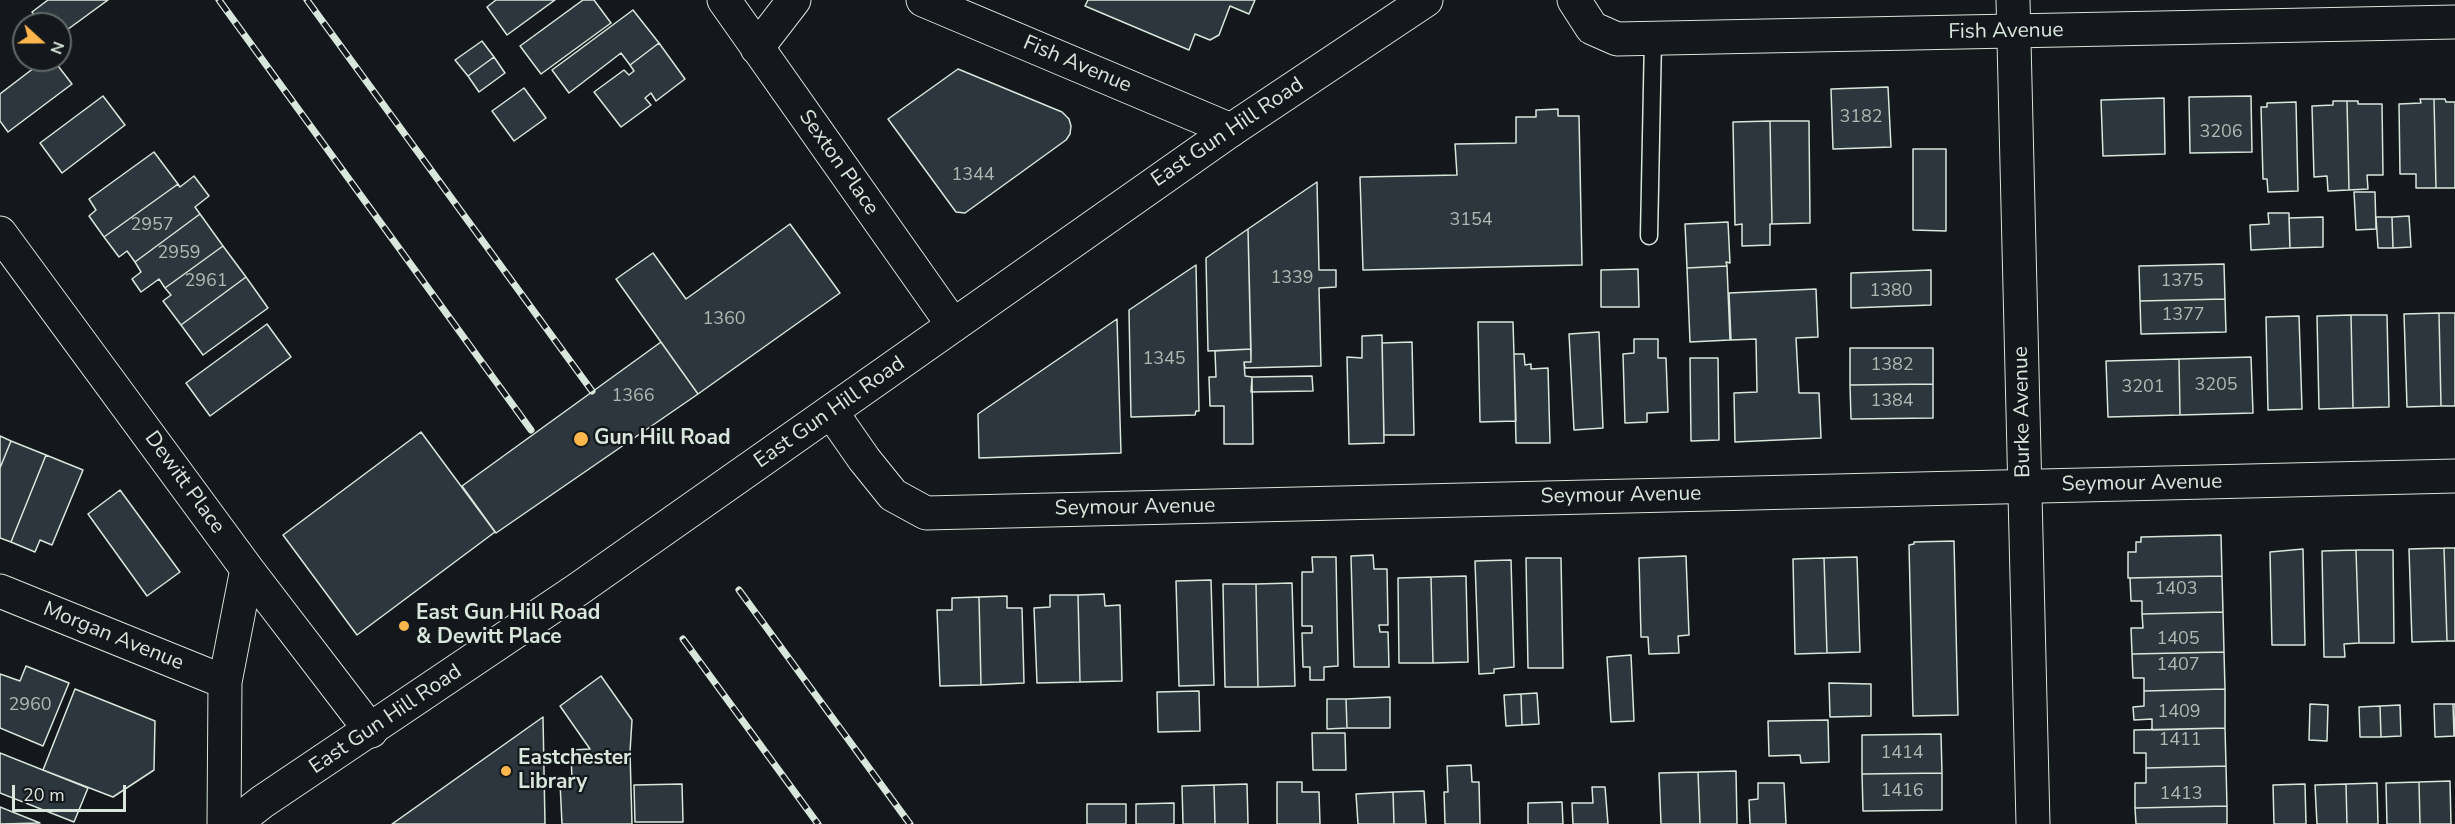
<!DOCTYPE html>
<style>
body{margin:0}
#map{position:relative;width:2455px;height:824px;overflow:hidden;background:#14181c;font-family:"Nunito Sans",sans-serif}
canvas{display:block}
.north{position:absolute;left:12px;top:12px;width:60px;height:60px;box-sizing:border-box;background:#14181c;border:2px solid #626a69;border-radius:50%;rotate:111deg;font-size:16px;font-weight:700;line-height:24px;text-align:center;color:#d8e6dc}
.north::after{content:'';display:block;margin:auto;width:21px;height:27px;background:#ffb74d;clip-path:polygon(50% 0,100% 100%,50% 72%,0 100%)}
.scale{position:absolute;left:12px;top:785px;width:114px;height:27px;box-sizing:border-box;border:3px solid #d8e6dc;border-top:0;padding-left:8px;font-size:18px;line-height:21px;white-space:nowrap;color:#d8e6dc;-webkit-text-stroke:4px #14181c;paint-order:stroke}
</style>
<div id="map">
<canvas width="2455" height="824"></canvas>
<div class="north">N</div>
<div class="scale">20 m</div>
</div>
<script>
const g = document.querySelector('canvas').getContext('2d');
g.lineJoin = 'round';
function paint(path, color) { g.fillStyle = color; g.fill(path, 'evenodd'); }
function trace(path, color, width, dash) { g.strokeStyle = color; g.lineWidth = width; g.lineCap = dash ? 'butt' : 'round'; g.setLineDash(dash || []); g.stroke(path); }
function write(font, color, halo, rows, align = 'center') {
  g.font = font + ' "Nunito Sans",sans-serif'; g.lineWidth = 4.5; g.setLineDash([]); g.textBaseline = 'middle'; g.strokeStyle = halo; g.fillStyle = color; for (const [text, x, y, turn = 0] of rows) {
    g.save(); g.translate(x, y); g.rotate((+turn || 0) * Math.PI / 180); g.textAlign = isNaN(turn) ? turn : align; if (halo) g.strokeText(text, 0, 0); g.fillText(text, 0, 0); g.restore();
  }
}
const building = new Path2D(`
 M48,0H108L60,35V24H41L32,12Z
 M496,0H555L507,35L487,7Z
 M583,0H594L611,23L541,74L520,46Z
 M1088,0H1255L1249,14L1230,6L1219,35L1210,40L1195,34L1189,50L1085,6Z
 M633,10L659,43L630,65L621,53L569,93L552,70Z
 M482,41L494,57L468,76L455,60Z
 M659,43L685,79L656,101L651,93L645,98L651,105L621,127L594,92L624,70L629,75L634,71L630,65Z
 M494,57L505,73L479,92L468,76Z
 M43,61L48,67L55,62L72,84L8,132L0,121V94Z
 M958,69L1062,112L1069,119L1071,126L1070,134L1066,140L965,213L956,212L888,119Z
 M1888,87L1891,147L1833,149L1831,89Z
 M524,88L546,118L514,141L492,111Z
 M103,96L125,125L62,173L40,143Z
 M2251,96L2252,152L2190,153L2189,97Z
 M2164,98L2165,154L2103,156L2101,100Z
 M2420,99H2434L2436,188H2416V174H2400L2399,104L2421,103Z
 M2434,99H2445L2446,102H2455V188H2436Z
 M2333,101H2347L2349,190L2328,191L2327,176L2314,177L2312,106L2333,105Z
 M2347,101H2358V104H2382L2383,175H2367L2368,189L2349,190Z
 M2296,102L2298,191L2268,192L2267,179H2263L2261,107H2267V103Z
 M1558,109V116H1579L1582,265L1363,270L1360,177L1457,175L1455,144L1516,143V117H1536V110Z
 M1770,121L1772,224H1770V245L1742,246V224L1735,225L1733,122Z
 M1770,121H1809L1810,223L1772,224Z
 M1913,149H1946V231L1913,230Z
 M154,152L178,184L104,237L89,216L96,210L89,199Z
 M194,176L209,196L195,207L200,214L135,262L127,251L119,257L104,237L178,184L180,187Z
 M1317,182L1319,270H1336V287L1319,288L1321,366L1245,368L1244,362H1251L1248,229Z
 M2354,192H2375L2376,229L2356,230Z
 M2268,213H2289L2290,248L2251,250L2250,225L2269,224Z
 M200,214L223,246L165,288L159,279L141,292L132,279L141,272L135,262Z
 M2409,216L2411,247L2393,248L2392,217Z
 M2323,217V247L2290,248L2289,218Z
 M2376,217H2392L2393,248H2378Z
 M1728,222L1730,263L1726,262L1727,266L1687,268L1685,224Z
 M790,224L840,293L698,394L616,279L653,253L686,299Z
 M1248,229L1251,349L1208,351L1206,258Z
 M223,246L246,277L181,325L163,301L171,295L165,288Z
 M2224,264L2225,299L2140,301L2139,266Z
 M1196,265L1199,411H1196L1195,415L1131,417L1129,310Z
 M1727,266L1730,340L1690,342L1687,268Z
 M1638,269L1639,307H1601V270Z
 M1931,270V305L1851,308V273Z
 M246,277L268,308L203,355L181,325Z
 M1816,289L1818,337L1796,338L1799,393H1819L1821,438L1735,442L1734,393L1757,392L1756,339L1731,340L1729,293Z
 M2225,299L2226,332L2141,334L2140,301Z
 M2439,313L2441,406L2407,407L2404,314Z
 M2439,313H2455V406H2441Z
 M2351,315L2353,408L2319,409L2317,316Z
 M2351,315H2387L2389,407L2353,408Z
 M2299,316L2302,409L2268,410L2266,317Z
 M1117,319L1121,453L979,458L978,414Z
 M1478,322H1513L1516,421L1480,422Z
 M267,324L291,357L210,416L186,383Z
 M1599,332L1603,428L1574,430L1569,334Z
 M1382,335L1384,443L1349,444L1347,357L1362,358V336Z
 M1634,339H1658V358H1666L1668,412L1647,413V422L1625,423L1623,354L1634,353Z
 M661,342L698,394L496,533L462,486Z
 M1412,342L1414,435H1384L1382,343Z
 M1850,348H1933V384L1850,385Z
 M1251,349V362H1244L1245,376L1252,377L1253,444H1224V406H1210L1209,377H1216L1215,351Z
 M1514,354H1524L1525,365L1531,364V369L1548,368L1550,443H1516Z
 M2251,357L2253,413L2180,415L2179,359Z
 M1690,358H1718L1719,440L1691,441Z
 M2179,359L2180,415L2108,417L2106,361Z
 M1312,376L1313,391L1251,392L1252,377Z
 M1933,384V418L1851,419L1850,385Z
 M421,432L495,532L357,635L283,535Z
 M0,436L11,441L0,468Z
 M11,441L46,455L11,542L0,538V468Z
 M46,455L83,470L52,545L40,540L35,552L11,542Z
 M120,490L180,572L147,596L88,514Z
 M2221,535L2222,576L2128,578V552H2136V542H2141V537Z
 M1954,541L1958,715L1913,716L1909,545L1914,544V542Z
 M2444,548L2447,641L2412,642L2409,549Z
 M2444,548H2455V641H2447Z
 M2303,549L2305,645H2272L2270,552Z
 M2356,550L2359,643L2344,644L2345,657H2324L2322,551Z
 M2356,550H2393L2394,643H2359Z
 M1373,555L1374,569H1387L1388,625H1379L1380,632H1388L1389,667H1354L1351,556Z
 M1686,556L1689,635L1678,636L1679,653L1649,654L1648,637H1641L1639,558Z
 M1312,557H1336L1338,666L1324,667V680H1310V667H1303L1302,633H1312V626H1302V572H1313Z
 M1857,557L1860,652L1827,653L1824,558Z
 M1526,558H1561L1563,668H1528Z
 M1824,558L1827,653L1795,654L1793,559Z
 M1511,560L1514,667L1494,669V673L1479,674L1475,561Z
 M1466,576L1468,662L1433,663L1431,577Z
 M2222,576L2223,612L2142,614V601H2131L2130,578Z
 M1431,577L1433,663H1399L1398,578Z
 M1211,580L1214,685L1179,686L1176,581Z
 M1292,583L1295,686L1258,687L1256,584Z
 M1223,584H1256L1258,687H1225Z
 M1104,594L1105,606L1120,605L1122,681L1080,682L1078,595Z
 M1050,595H1078L1080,682L1037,683L1034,608L1050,607Z
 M1007,596V608H1022L1024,683L981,685L979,597Z
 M979,597L981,685L940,686L937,610H952V598Z
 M2223,612L2224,652L2132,654L2131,628H2143L2142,614Z
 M2224,652L2225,689L2144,691V678H2133L2132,654Z
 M1631,655L1634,721L1611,722L1607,657Z
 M26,666L69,683L43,746L0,728V674L20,681Z
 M601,676L632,720L630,752L632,824H562L560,782H572L571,750L590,749L560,706Z
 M1829,683L1871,684V716L1830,717Z
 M75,689L155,721L154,770L113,797L43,770Z
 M2225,689V728L2152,730V719L2134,720L2133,707L2144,706V691Z
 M1199,691L1200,731L1158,732L1157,692Z
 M1537,693L1539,724L1522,725L1521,694Z
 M1521,694L1522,725L1506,726L1504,695Z
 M1390,697V728H1347L1346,699Z
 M1327,699H1346L1347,728L1327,729Z
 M2310,704L2328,705L2327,741L2309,740Z
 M2434,704H2453L2454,736L2435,737Z
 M2453,704H2455V736H2454Z
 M2400,705L2401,736L2381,737L2380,706Z
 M2380,706L2381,737H2360L2359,707Z
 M543,717L545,824H392Z
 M1828,720L1829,762L1801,763L1800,755L1769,756L1768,721Z
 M2225,728L2226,766L2146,768V753H2134V730Z
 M1312,733H1345L1346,770H1313Z
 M1941,734L1942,773L1862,774V735Z
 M0,753L88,788L74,822L0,793Z
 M1471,765L1472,782H1479L1480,824H1445L1444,792H1448L1447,766Z
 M2226,766L2227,806L2135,808V783H2146V768Z
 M1736,771L1737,824H1700L1698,772Z
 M1698,772L1700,824H1661L1659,773Z
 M1942,773V810L1863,811L1862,774Z
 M2450,781L2451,824H2420L2419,782Z
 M1277,782H1302V792H1319L1320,824H1277Z
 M2419,782L2420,824H2387L2386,783Z
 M1758,783H1784L1786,824H1750L1749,800L1758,799Z
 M2377,783L2378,824H2347L2346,784Z
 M682,784L683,822H635L634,785Z
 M1247,784L1248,824H1215L1214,785Z
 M2305,784L2306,824H2274L2273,785Z
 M2346,784L2347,824H2317L2315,785Z
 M1214,785L1215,824H1183L1182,786Z
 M1592,787H1605L1608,824H1573L1572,803H1593Z
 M1424,791L1426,824H1394L1393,792Z
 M1393,792L1394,824H1358L1356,794Z
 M1562,802L1563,824H1528V803Z
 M1174,803V824H1136V804Z
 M1087,804H1126V824H1087Z
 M2227,806V824H2136L2135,808Z
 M0,807L40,823L0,824Z`);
paint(building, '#2c363c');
trace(building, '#d8e6dc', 1.5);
const service = new Path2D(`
 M1649,236L1653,38`);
const minor = new Path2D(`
 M724,0L953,325
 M923,0L1231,130
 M1574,0L1592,28L1617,39L2455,22
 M757,48L794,0
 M0,233L247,569L371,731
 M832,413L864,459L893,495L926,513L2455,476
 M0,591L225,682
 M224,824L225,682L247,569`);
const secondary = new Path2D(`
 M2013,0L2033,824`);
const primary = new Path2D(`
 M234,824L262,802L577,590L1231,130L1426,0`);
trace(service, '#d8e6dc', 19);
trace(minor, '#d8e6dc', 35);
trace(secondary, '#d8e6dc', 35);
trace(primary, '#d8e6dc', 35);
trace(service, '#14181c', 16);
trace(minor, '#14181c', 33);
trace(secondary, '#14181c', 33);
trace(primary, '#14181c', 33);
const rail = new Path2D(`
 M219,0L531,430
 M307,0L592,391
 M739,590L910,824
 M683,639L818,824`);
trace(rail, '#d8e6dc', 7);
trace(rail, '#14181c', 4.5, [14]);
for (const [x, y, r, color] of [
 [581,439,8,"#ffb74d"],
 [404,626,6,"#ffb74d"],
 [506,771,6,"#ffb74d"]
]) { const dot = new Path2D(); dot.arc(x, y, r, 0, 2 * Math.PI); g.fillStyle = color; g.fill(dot); trace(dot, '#14181c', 2); }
write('18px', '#adbab4', null, [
 ["3182",1861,118],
 ["3206",2221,133],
 ["1344",973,176],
 ["3154",1471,221],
 ["2957",152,226],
 ["2959",179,254],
 ["1339",1292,279],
 ["2961",206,282],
 ["1375",2182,282],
 ["1380",1891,292],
 ["1377",2183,316],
 ["1360",724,320],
 ["1345",1164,360],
 ["1382",1892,366],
 ["3205",2216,386],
 ["3201",2143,388],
 ["1366",633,397],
 ["1384",1892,402],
 ["1403",2176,590],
 ["1405",2178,640],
 ["1407",2178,666],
 ["2960",30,706],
 ["1409",2179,713],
 ["1411",2180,741],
 ["1414",1902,754],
 ["1416",1902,792],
 ["1413",2181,795]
]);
write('21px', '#d8e6dc', '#14181c', [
 ["Fish Avenue",2006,32,-1],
 ["Fish Avenue",1077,65,23],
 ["East Gun Hill Road",1228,133,-34],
 ["Sexton Place",838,163,55],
 ["Burke Avenue",2023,412,-91],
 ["East Gun Hill Road",830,413,-35],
 ["Dewitt Place",184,483,54],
 ["Seymour Avenue",2142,484,-1],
 ["Seymour Avenue",1621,496,-1],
 ["Seymour Avenue",1135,508,-1],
 ["Morgan Avenue",113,637,22],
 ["East Gun Hill Road",386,720,-34]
]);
write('bold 21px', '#d8e6dc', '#14181c', [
 ["Gun Hill Road",594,439],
 ["East Gun Hill Road",416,614],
 ["& Dewitt Place",416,638],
 ["Eastchester",518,759],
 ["Library",518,783]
], 'left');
</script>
